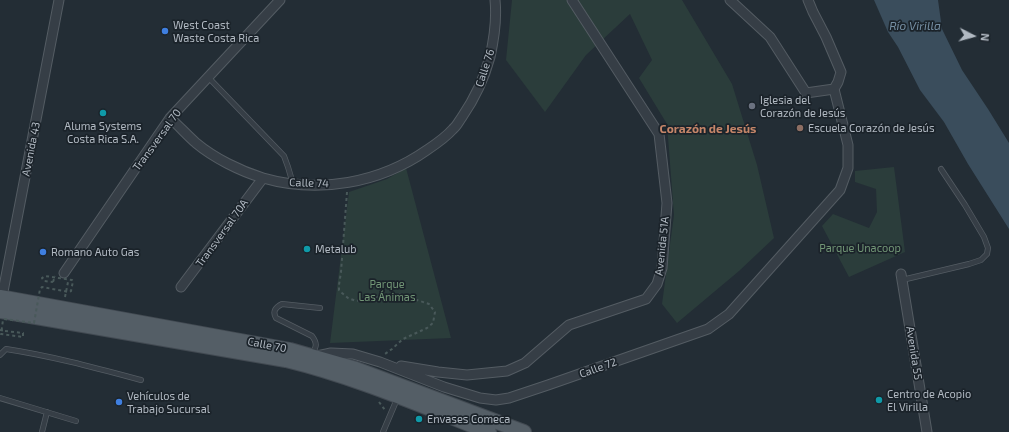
<!DOCTYPE html>
<meta charset="utf-8">
<style>
body{margin:0}
#map{position:relative;width:1009px;height:432px;overflow:hidden;background:#232d35;font-family:"Exo 2",sans-serif}
canvas{display:block}
.north{position:absolute;left:953px;top:16px;width:40px;height:40px;-webkit-text-stroke:3px #1b232a;paint-order:stroke;rotate:96deg;font-size:11px;font-weight:700;line-height:16px;text-align:center;color:#b1b9c2}
.north::after{content:'';display:block;margin:auto;width:14px;height:18px;background:#b1b9c2;clip-path:polygon(50% 0,100% 100%,50% 72%,0 100%)}
</style>
<div id="map">
<canvas width="1009" height="432"></canvas>
<div class="north">N</div>
</div>
<script>
const g = document.querySelector('canvas').getContext('2d');
g.lineJoin = 'round';
function paint(path, color) { g.fillStyle = color; g.fill(path, 'evenodd'); }
function trace(path, color, width, dash) { g.strokeStyle = color; g.lineWidth = width; g.lineCap = dash ? 'butt' : 'round'; g.setLineDash(dash || []); g.stroke(path); }
function write(font, color, halo, rows, align = 'center') {
  g.font = font + ' "Exo 2",sans-serif'; g.lineWidth = 3.5; g.setLineDash([]); g.textBaseline = 'middle'; g.strokeStyle = halo; g.fillStyle = color; for (const [text, x, y, turn = 0] of rows) {
    g.save(); g.translate(x, y); g.rotate((+turn || 0) * Math.PI / 180); g.textAlign = isNaN(turn) ? turn : align; if (halo) g.strokeText(text, 0, 0); g.fillText(text, 0, 0); g.restore();
  }
}
paint(new Path2D(`
 M512,0H682L732,84L757,165L774,238L739,271L677,323L662,304L674,215L667,124L639,78L652,60L630,14L586,55L545,112L506,60Z
 M894,167L905,252L849,277L822,226L833,214L869,228L877,212L876,189L855,182V171Z
 M406,168L451,338L330,343L349,192L387,179Z`), '#2b3d3b');
paint(new Path2D(`
 M874,0H938L942,29L962,70L988,109L1009,143V229L968,164L944,122L920,90L898,47L888,32Z`), '#3a4d5c');
const service = new Path2D(`
 M208,77L284,156L288,167L293,184
 M902,280L969,264L981,260L987,254L988,248L984,237L965,205L941,169
 M0,355L6,349C52,356 96,368 141,380
 M312,355C316,347 318,344 312,336L276,318C272,311 276,307 282,304L320,308
 M0,398L76,421
 M42,432L47,412
 M383,432L397,399`);
const minor = new Path2D(`
 M730,0L770,37L806,93L834,89
 M170,118C179,126 187,135 196,143C214,158 240,171 263,178C319,194 380,183 427,150C436,144 446,137 453,129C457,126 459,121 462,117C475,98 484,79 490,57C494,39 497,19 495,0
 M64,273L170,118L280,0
 M901,274L927,432
 M181,287L263,178
 M2,297L59,0
 M317,356L331,353L353,354L380,362L444,387L480,398L496,400L509,398L548,385L708,329L729,314L840,190L848,168V145L834,89L838,82L841,72L826,37L813,12L808,0
 M401,366L438,372L467,375L507,371L525,363L569,325L646,299L657,284L662,268L667,203L659,134L572,0`);
const primary = new Path2D(`
 M0,297L290,350L356,369L524,432
 M0,311L286,360C356,377 422,406 489,432`);
trace(service, '#545c63', 6);
trace(minor, '#545c63', 11);
trace(primary, '#424a52', 16);
trace(new Path2D(`
 M347,192L341,272L339,285V290L342,293L348,298L356,301L392,294H399L429,304L435,312L433,323L427,328L403,339L392,349L385,354
 M53,282L55,276
 M65,297L68,282
 M0,330L5,331
 M379,402L385,410`), '#49595a', 2, [3, 3]);
trace(service, '#363e46', 4.5);
trace(minor, '#363e46', 9);
trace(primary, '#545e66', 14);
trace(new Path2D(`
 M5,331L23,333V337L1,334L3,320L4,319L34,323L40,289L42,287L69,292L71,291L73,281L72,280L45,276L42,278L44,281L53,282`), '#49595a', 2, [3, 3]);
for (const [x, y, r, color] of [
 [165,31,4,"#3f7fe0"],
 [752,106,4,"#6b7280"],
 [103,113,4,"#0f9aa8"],
 [800,128,4,"#8d6e63"],
 [307,249,4,"#0f9aa8"],
 [43,252,4,"#3f7fe0"],
 [879,400,4,"#0f9aa8"],
 [119,402,4,"#3f7fe0"],
 [419,419,4,"#0f9aa8"]
]) { const dot = new Path2D(); dot.arc(x, y, r, 0, 2 * Math.PI); g.fillStyle = color; g.fill(dot); trace(dot, '#1b232a', 1.5); }
write('11px', '#b1b9c2', '#1b232a', [
 ["West Coast",173,25],
 ["Waste Costa Rica",173,38],
 ["Iglesia del",760,100],
 ["Corazón de Jesús",760,113],
 ["Aluma Systems",103,126,"center"],
 ["Costa Rica S.A.",103,139,"center"],
 ["Escuela Corazón de Jesús",808,128],
 ["Metalub",315,249],
 ["Romano Auto Gas",51,252],
 ["Centro de Acopio",887,394],
 ["El Virilla",887,407],
 ["Vehículos de",127,396],
 ["Trabajo Sucursal",127,409],
 ["Envases Comeca",427,419]
], 'left');
write('11px', '#b1b9c2', '#1b232a', [
 ["Calle 76",485,68,-72],
 ["Transversal 70",157,140,-54],
 ["Avenida 43",31,149,-79],
 ["Calle 74",309,183,2],
 ["Transversal 70A",222,233,-54],
 ["Avenida 51A",662,246,-84],
 ["Calle 70",267,345,11],
 ["Avenida 55",914,353,81],
 ["Calle 72",598,368,-20]
]);
write('11px', '#729676', '#1b232a', [
 ["Parque Unacoop",860,248],
 ["Parque",387,284],
 ["Las Ánimas",387,297]
]);
write('italic 12px', '#758ea2', '#1b232a', [
 ["Río Virilla",915,26]
]);
write('bold 12px', '#c58669', '#1b232a', [
 ["Corazón de Jesús",708,129]
]);
</script>
